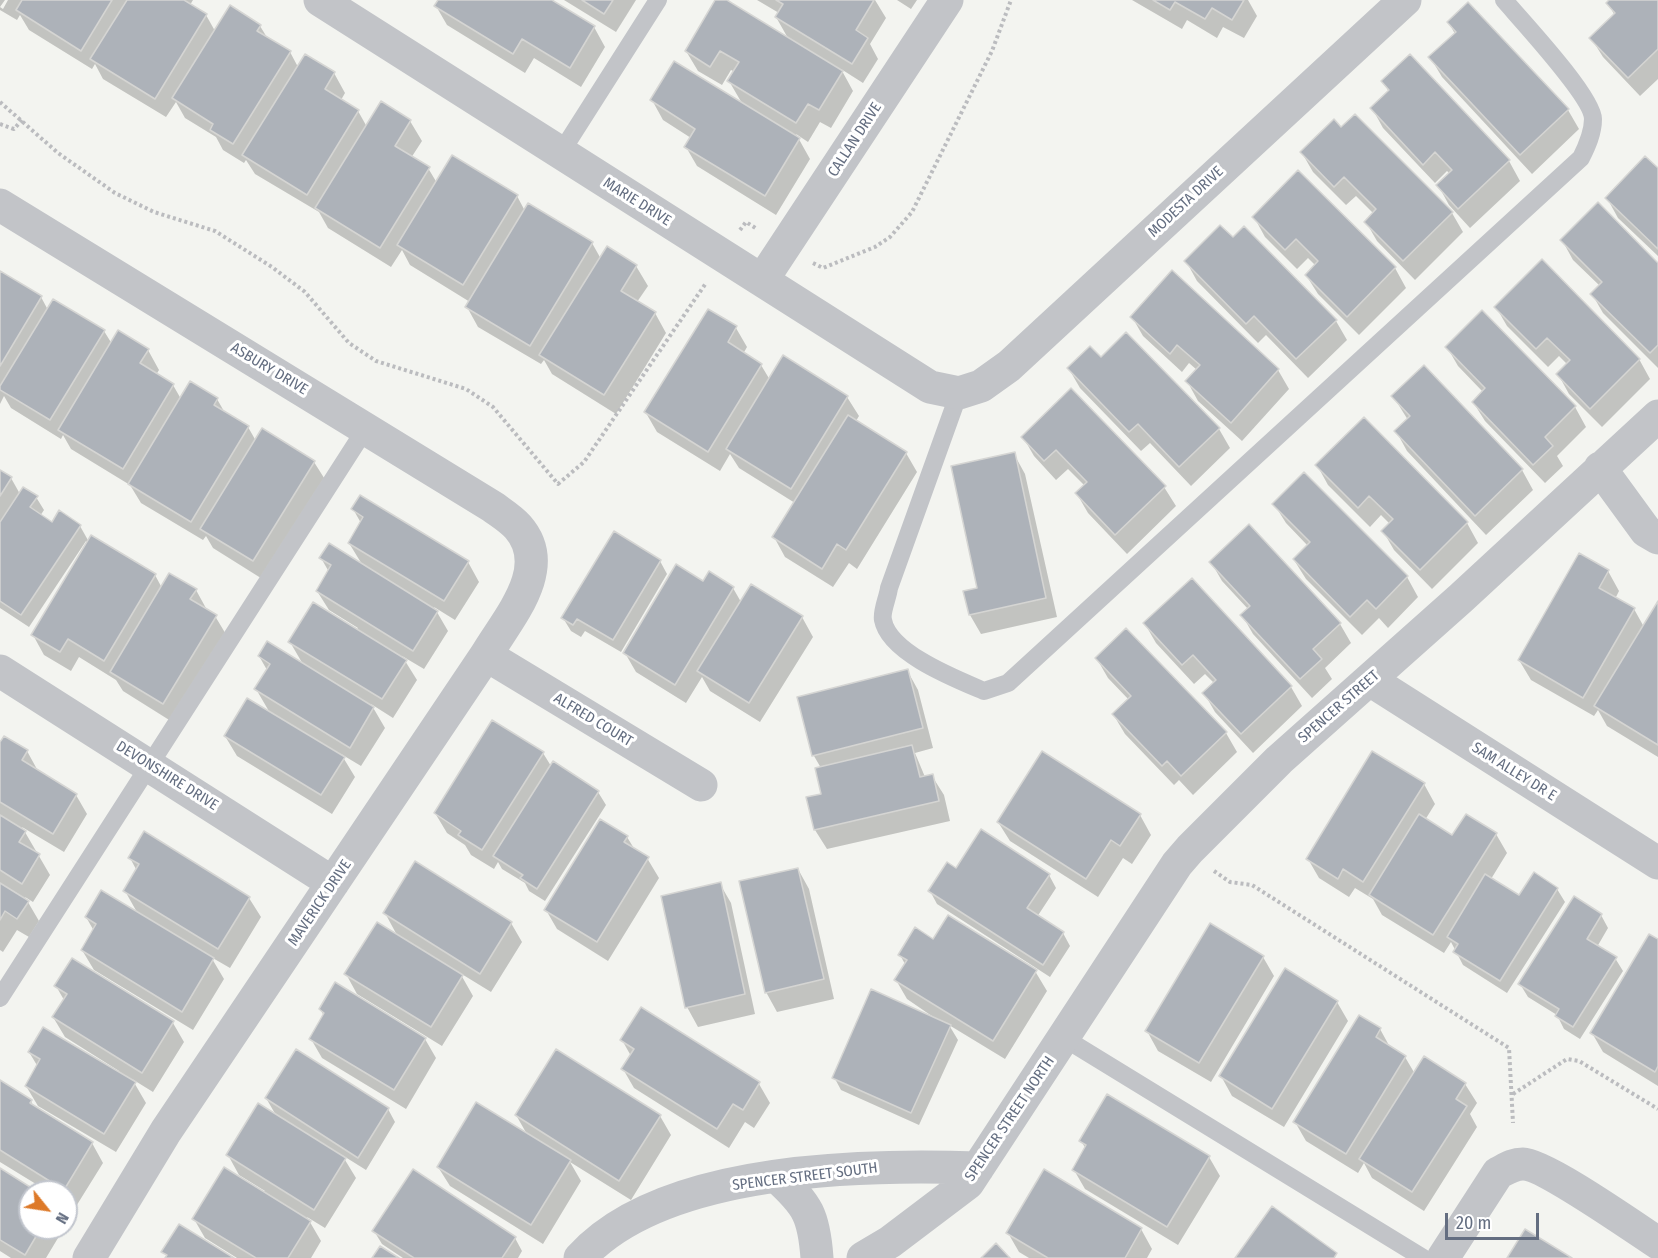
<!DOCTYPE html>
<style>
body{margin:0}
#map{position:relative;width:1658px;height:1258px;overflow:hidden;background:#f3f4f0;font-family:"Fira Sans Condensed",sans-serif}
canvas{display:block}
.north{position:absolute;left:18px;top:1180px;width:60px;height:60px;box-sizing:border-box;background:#fff;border:2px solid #c1c5cd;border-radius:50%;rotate:120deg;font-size:16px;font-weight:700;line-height:24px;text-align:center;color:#646e81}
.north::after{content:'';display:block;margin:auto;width:21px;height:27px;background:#dd7928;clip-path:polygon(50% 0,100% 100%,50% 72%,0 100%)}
.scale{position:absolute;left:1445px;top:1213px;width:94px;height:27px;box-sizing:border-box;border:3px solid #646e81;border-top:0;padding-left:8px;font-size:18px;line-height:21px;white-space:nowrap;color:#646e81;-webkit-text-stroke:4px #fff;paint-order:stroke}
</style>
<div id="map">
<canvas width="1658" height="1258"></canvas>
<div class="north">N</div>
<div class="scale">20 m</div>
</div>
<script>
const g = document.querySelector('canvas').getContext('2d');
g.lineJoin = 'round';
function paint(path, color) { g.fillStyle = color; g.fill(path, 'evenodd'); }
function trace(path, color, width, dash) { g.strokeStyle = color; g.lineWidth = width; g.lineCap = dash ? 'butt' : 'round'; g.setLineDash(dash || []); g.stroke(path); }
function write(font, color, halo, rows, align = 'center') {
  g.font = font + ' "Fira Sans Condensed",sans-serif'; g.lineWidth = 6; g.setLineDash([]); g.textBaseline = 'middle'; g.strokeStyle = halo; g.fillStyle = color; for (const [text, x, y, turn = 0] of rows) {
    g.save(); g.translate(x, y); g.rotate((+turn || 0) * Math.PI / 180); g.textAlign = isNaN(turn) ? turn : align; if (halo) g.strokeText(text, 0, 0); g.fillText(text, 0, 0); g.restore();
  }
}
paint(new Path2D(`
 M0,0H5L0,7L3,9L8,0H193L190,5L206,15L215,31L260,26L268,39L290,52L298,67L334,73L345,93L341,100L358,111L367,127L410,121L422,141L411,158L428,168L437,183L517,196L525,211L592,243L601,259L608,248L636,266L648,286L637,302L655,313L666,333L616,414L552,374L544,360L541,364L478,327L467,307L470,302L410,265L402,250L391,267L328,228L319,212L255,174L246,160L244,163L223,150L216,137L185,118L176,102L166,117L103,79L95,64L92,69L29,30L20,15L17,20L0,10Z
 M440,0H549L594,27L605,47L581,87L534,58L525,73L447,25L436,6Z
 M564,0H636L616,32Z
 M717,0H724L789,40L776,17L779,13L757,0H875L886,18L870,44L878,59L863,83L841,69L853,91L831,128L820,122L808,142L796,134L810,159L776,215L697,166L686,147L691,138L663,120L652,100L743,105L729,81L735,72L731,70L722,85L698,71L686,51Z
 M897,0H917L911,9Z
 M1132,0H1248L1257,16L1244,38L1223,27L1217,38L1187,20L1182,29Z
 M1611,0H1658V79L1640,96L1603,57L1591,38L1615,16L1608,3Z
 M1449,23L1568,110L1579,129L1532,174L1442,77L1430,57L1455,34Z
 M1410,56L1509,161L1520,181L1470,228L1449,205L1438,185L1450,174L1447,171L1435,183L1383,128L1372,108L1389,92L1383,82Z
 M1302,153L1452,213L1463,232L1415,280L1377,241L1366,222L1374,214L1356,196L1346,205L1313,172Z
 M1658,170V256L1618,218L1607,198Z
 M1298,172L1395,268L1406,288L1359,335L1318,294L1306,275L1316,266L1308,258L1297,269L1265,237L1254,217Z
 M1562,240L1658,265V368L1603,313L1592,294L1600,286L1573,260Z
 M1186,261L1336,321L1347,340L1308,378L1266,335L1258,343L1197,281Z
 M0,273L41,297L48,310L104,331L112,344L148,350L159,370L156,375L173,385L181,399H217L225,413L248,427L256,441L314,462L326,481L264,580L213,548L206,536L203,540L141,503L130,485L71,449L63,435L61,439L11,408L4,396L0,404Z
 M1496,307L1639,359L1650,379L1602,427L1569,394L1558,374L1568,365L1559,356L1548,367L1507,326Z
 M709,311L736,328L747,347L743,354L761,365L770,380L847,397L859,416L856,421L906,453L917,472L857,569L849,563L833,587L785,557L774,537L795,503L739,468L730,454L720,471L657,432L646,413Z
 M1482,312L1575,407L1586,427L1557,456L1563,466L1545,483L1485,421L1473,402L1483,392L1458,366L1447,347Z
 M1132,317L1278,370L1289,389L1242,441L1198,401L1187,381L1197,370L1189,363L1182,372L1143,336Z
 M1101,359L1219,429L1230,448L1191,486L1150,443L1141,451L1080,388L1069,369Z
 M1424,367L1522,470L1533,490L1486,535L1407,451L1396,431L1408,420L1393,396Z
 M1023,437L1164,487L1176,506L1127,554L1088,513L1077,494L1085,486L1068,469L1056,480L1034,456Z
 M1014,454L1025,474L1057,617L981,634L970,615Z
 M1317,465L1467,523L1478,543L1432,589L1394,550L1383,531L1390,524L1381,515L1370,527L1328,485Z
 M0,471L11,478L20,494L36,497L44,510L40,516L53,524L80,526L89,542L155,575L162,588L196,590L207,610L215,616L227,636L174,723L123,691L116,680L79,657L71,671L44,655L33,635L88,542L86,541L29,627L0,608Z
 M1304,474L1407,577L1418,597L1388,628L1379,618L1362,635L1306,579L1294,560L1308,546L1286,523L1274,504Z
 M353,509L468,562L479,582L455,620L434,607L448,631L424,669L402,656L417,680L393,718L371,704L385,728L361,766L341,754L355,777L332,814L237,756L225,736L270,713L256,689L267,670L259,656L304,666L290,642L356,631L358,628L329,610L317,591L329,572L321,558L363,566L349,543L361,523Z
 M660,561L667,574L621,652L585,631L581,637L571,631L563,618Z
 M1211,562L1340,624L1351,643L1325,668L1332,679L1312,698L1253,634L1242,615L1248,609L1222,581Z
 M1608,571L1619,591L1615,599L1634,609L1644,627L1658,603V757L1607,726L1598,710L1594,716L1531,680L1519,660Z
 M703,583L733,588L741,602L802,617L813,637L760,722L710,691L702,677L686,703L636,672L625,653Z
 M1145,624L1291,687L1302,706L1253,753L1215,712L1204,693L1214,683L1205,674L1194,684L1156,643Z
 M1097,659L1226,733L1237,752L1193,795L1179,780L1174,785L1125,734L1113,714L1129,700L1108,678Z
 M907,670L918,690L933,748L915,753L925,777L932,776L944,795L950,821L827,849L815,830L808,798L822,795L821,768L814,756L799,698Z
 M0,745L27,751L38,771L76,795L87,814L64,852L22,827L50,875L33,902L25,897L39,921L29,937L17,930L3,952L0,950Z
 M543,753L551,766L598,792L606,805L545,901L529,891L525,883L502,869L498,862L494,869L471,855L465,845L447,833L435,813Z
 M1424,784L1435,804L1425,820L1453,837L1496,834L1507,853L1491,879L1520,897L1557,889L1565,902L1507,993L1463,965L1451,942L1444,953L1382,915L1373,899L1355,888L1349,897L1319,878L1308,859Z
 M1140,815L1151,835L1132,864L1123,858L1098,897L1010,841L998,822Z
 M627,837L635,850L647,858L659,878L608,961L557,929L546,910Z
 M130,858L249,898L261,917L230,968L211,957L224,979L193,1030L94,970L82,950L94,931L86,917L138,914L125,891L137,871Z
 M798,869L809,889L834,999L777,1012L766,992Z
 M956,870L1049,875L1056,888L1037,917L1063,933L1070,946L1050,977L937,904L930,891Z
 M720,884L731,903L755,1014L698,1027L687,1007Z
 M385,913L511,923L522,942L491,992L460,973L473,996L442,1046L357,994L346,974L398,937Z
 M1601,915L1608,928L1597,947L1615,958L1623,971L1580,1039L1564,1029L1557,1015L1528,997L1520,984Z
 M1658,941V1086L1603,1052L1592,1033Z
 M900,955L1035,971L1047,991L1005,1059L949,1025L958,1040L919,1125L841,1090L834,1077L942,1023L907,999L896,980L905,964Z
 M1263,957L1274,976L1211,1082L1158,1051L1147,1031Z
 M56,986L173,1023L184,1042L153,1092L132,1079L146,1103L116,1152L38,1106L26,1086L38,1067L29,1052L118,1073L119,1071L65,1037L53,1017L64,1000Z
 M1337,1002L1348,1021L1284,1127L1232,1096L1221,1076Z
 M320,1009L425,1039L436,1058L406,1109L322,1058L311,1039L324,1016Z
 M1359,1017L1380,1029L1391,1049L1405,1057L1415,1074L1465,1084L1477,1103L1470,1114L1477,1127L1424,1211L1372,1178L1364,1163L1358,1173L1306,1141L1295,1122Z
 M622,1040L759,1084L770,1103L754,1128L745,1122L729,1148L634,1088L623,1069L631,1056Z
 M0,1082L31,1101L34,1108L92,1143L103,1163L75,1208L66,1202V1192H49L0,1162Z
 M266,1098L388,1109L395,1122L366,1170L342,1155L356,1178L325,1228L307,1217L321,1241L311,1258H237L205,1238L194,1219L265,1191L239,1175L228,1155L277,1117Z
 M516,1115L660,1116L671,1135L631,1200L570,1162L581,1181L543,1244L450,1186L438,1167L528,1136Z
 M1081,1141L1209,1157L1220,1176L1178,1245L1085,1189L1074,1170L1086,1149Z
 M0,1170L35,1192H30V1228H64L46,1258H11L0,1251Z
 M1141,1229L1152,1249L1147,1258H1029L1019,1252L1008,1233Z
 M374,1231L515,1238L522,1251L518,1258H403L382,1244Z`), '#0003');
const building = new Path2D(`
 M22,0H112L81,51L16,10Z
 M127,0H184L207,14L155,99L90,59Z
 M438,0H552L595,26L570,68L522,39L513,54L434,6Z
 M582,0H613L604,14Z
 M715,0H727L843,71L819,110L808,104L796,123L727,81L739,62L720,51L710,67L685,51Z
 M776,0H874L856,30L868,38L852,64L775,17L783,4Z
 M1153,0H1244L1232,20L1212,8L1205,19L1175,2L1170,10Z
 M1609,0H1658V49L1628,78L1589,38L1615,13L1606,3Z
 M1468,2L1569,109L1520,155L1428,57L1456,32L1447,22Z
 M230,5L261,25L257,31L291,51L233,144L210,130L213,124L172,98Z
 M305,54L335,72L325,89L359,110L307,195L242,155Z
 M1410,54L1510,160L1458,209L1436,185L1452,170L1435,152L1423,165L1370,108L1389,90L1381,81Z
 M674,61L800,138L765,196L684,147L695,129L650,100Z
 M381,101L411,120L395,146L430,167L380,248L315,208Z
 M1355,114L1453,212L1403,261L1364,222L1376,209L1344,177L1334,187L1300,152L1334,119L1341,127Z
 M452,155L518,195L463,285L397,245Z
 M1645,156L1658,168V249L1605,198Z
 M1298,170L1396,267L1347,317L1305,275L1318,261L1296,239L1285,250L1252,217Z
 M1598,202L1658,263V345L1650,353L1590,294L1602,282L1560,240Z
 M528,203L593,242L530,346L465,307Z
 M1220,225L1233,237L1244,226L1337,320L1296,359L1254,316L1246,324L1184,261Z
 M607,246L637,265L621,291L656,312L604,395L539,355Z
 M1542,259L1640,359L1590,409L1556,374L1570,360L1547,338L1536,349L1494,307Z
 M1172,270L1279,369L1231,423L1185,381L1200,365L1177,345L1170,354L1130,317Z
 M0,271L42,296L0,366Z
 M53,299L105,330L50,420L0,390V386Z
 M708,309L737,326L728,342L762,364L708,452L644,412Z
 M1482,310L1576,406L1545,437L1553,446L1533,465L1472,402L1485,388L1445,347Z
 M118,330L149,349L140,363L174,384L123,469L58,430Z
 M1126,332L1220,428L1179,467L1138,424L1129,432L1067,368L1090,346L1101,357Z
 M783,355L848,396L791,489L726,449Z
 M1424,365L1523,469L1475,516L1394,431L1410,416L1391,396Z
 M190,381L218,398L214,405L249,426L191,522L128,484Z
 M1071,388L1166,486L1115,535L1075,493L1087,482L1056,450L1044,461L1021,437Z
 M848,415L907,452L846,550L837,544L822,569L772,537Z
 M1364,417L1468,522L1420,570L1381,531L1393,519L1369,496L1358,508L1315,465Z
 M262,428L315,461L253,561L200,529Z
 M1015,452L1046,598L969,615L963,591L977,588L951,466Z
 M0,470L12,477L0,496Z
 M1304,472L1408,576L1376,609L1367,600L1350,617L1293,559L1310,542L1272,504Z
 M23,487L38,496L30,507L52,522L59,510L81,525L21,615L0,601V522Z
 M360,495L469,561L444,601L348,543L363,517L351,509Z
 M1249,524L1341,623L1313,649L1322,659L1300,679L1240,615L1250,606L1209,562Z
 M614,531L661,560L613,640L577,619L573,625L561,618Z
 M91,535L156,574L104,661L68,639L60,652L31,635Z
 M329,543L438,611L413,651L316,591L331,565L319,558Z
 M1579,553L1609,570L1599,588L1635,608L1583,698L1518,660Z
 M676,564L703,581L709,571L734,587L675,685L623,653Z
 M169,573L197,589L190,599L217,615L163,704L110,672Z
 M1192,578L1292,686L1241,734L1202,693L1216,680L1193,655L1182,665L1143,623Z
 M751,584L803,616L749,703L697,671Z
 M1658,601V745L1594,706Z
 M313,602L407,660L382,699L288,642Z
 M1126,628L1227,732L1181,776L1167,761L1162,766L1112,714L1131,696L1095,658Z
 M267,641L374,707L350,748L254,689L270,664L258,656Z
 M908,669L923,728L812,756L797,697Z
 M247,698L345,757L321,795L224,736Z
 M492,720L544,752L482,850L458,835L461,831L434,813Z
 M4,736L28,750L22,760L77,794L53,834L0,802V742Z
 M912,745L920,777L933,774L939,801L814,830L806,797L821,794L815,768Z
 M1042,751L1141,814L1120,846L1111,840L1086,879L997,822Z
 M1372,751L1425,783L1363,882L1343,869L1338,879L1306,859Z
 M553,761L599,791L537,889L520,878L523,875L493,856Z
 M1419,814L1452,835L1466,814L1497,833L1433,935L1369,895Z
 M0,815L26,831L19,842L40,854L22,884L0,870Z
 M600,819L628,836L624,842L649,857L597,942L544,910Z
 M981,829L1050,874L1027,908L1064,932L1043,965L928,891L947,862L956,868Z
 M144,831L250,897L218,949L123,891L139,864L128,858Z
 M415,861L512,922L480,974L383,913Z
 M798,868L824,979L765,993L739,881Z
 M1534,872L1558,888L1500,981L1453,952L1458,944L1447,937L1485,874L1519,895Z
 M721,882L745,994L685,1008L661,896Z
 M0,883L29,901L17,919L5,911L0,920Z
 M101,890L214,958L182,1012L81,950L96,924L85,917Z
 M1574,896L1602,914L1587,939L1617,957L1573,1027L1555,1016L1559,1009L1518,984Z
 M948,915L1037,970L993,1041L894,980L907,960L898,955L915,927L933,939Z
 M377,922L463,975L431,1027L344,974Z
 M1210,923L1264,956L1199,1063L1145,1031Z
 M1649,934L1658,939V1066L1655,1072L1590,1033Z
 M72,958L174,1021L142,1073L52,1017L67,994L54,986Z
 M1285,968L1338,1001L1272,1109L1219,1076Z
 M335,982L426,1038L394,1090L309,1039L324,1013L319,1009Z
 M871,989L951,1025L911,1113L832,1078Z
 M641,1007L760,1082L743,1110L733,1104L717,1129L621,1069L634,1049L620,1040Z
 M1359,1015L1381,1028L1376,1037L1406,1056L1346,1154L1293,1122Z
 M43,1027L136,1082L104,1134L25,1086L40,1059L28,1052Z
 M296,1049L389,1108L358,1158L265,1098Z
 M556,1049L661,1115L619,1181L515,1115Z
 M1424,1056L1466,1083L1456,1099L1467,1106L1412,1192L1359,1159Z
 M0,1080L32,1100L30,1103L93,1142L64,1190L0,1150Z
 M1107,1094L1210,1156L1167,1227L1072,1170L1086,1145L1079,1141Z
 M476,1102L571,1160L531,1225L437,1167Z
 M258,1103L346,1158L314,1210L226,1155Z
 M224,1167L311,1221L288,1258H256L192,1219Z
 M0,1168L38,1192H30V1228H41L25,1255L0,1240Z
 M413,1169L516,1237L502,1258H414L372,1231Z
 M1044,1169L1142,1228L1125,1258H1048L1006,1233Z
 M1272,1206L1337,1253L1334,1258H1235Z
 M179,1224L234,1258H165L167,1255L161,1252Z
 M1525,1229L1572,1258H1507Z
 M996,1243L1010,1258H981Z
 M380,1246L399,1258H372Z`);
paint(building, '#adb2b9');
trace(building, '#d5d5d3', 1.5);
trace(new Path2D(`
 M0,102L58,153L115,193L154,212L215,231L272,267L305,292L349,343L376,361L466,389L493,407L558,484L584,462L706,283
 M0,124L14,129L22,120
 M740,230L746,222L757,229
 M813,263L823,268L875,247L890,237L912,212L992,51L1011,0
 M1214,871L1230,882L1252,885L1509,1048L1513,1123
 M1513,1094L1567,1059L1579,1061L1658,1109`), '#bbbcbf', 4, [3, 3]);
trace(new Path2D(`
 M560,154L658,0
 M959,393L889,588C888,597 881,612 883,620C889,653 956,679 984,691L1008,683L1581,158C1587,146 1593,133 1593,119C1593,97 1522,21 1504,0
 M0,998L366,428
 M1064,1038L1423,1258`), '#c2c4c8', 18);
trace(new Path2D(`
 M320,0L930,387L959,393L981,386L1009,366L1405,0
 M0,205L493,507C501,513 511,519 518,527C554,568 508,618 486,655L166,1131L89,1258
 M763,279L947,0
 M1600,468L1646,531L1658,538
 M486,655L701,785
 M0,671L333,883
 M1370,680L1658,863
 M777,1177C808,1205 814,1216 817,1258
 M580,1258C662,1167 863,1164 978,1168
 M863,1258L890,1242L968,1183L1177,864L1190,849L1279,760L1461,598L1658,416
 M1443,1258L1498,1173C1506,1169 1513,1164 1523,1164C1544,1164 1635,1228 1658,1243`), '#c2c4c8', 33);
write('15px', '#646e81', '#fff', [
 ["CALLAN DRIVE",855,140,-57],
 ["MARIE DRIVE",637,202,32],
 ["MODESTA DRIVE",1186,202,-43],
 ["ASBURY DRIVE",269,369,31],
 ["SPENCER STREET",1339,707,-41],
 ["ALFRED COURT",593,720,31],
 ["SAM ALLEY DR E",1514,772,32],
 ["DEVONSHIRE DRIVE",167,776,32],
 ["MAVERICK DRIVE",320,903,-56],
 ["SPENCER STREET NORTH",1010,1119,-56],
 ["SPENCER STREET SOUTH",805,1177,-7]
]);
</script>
